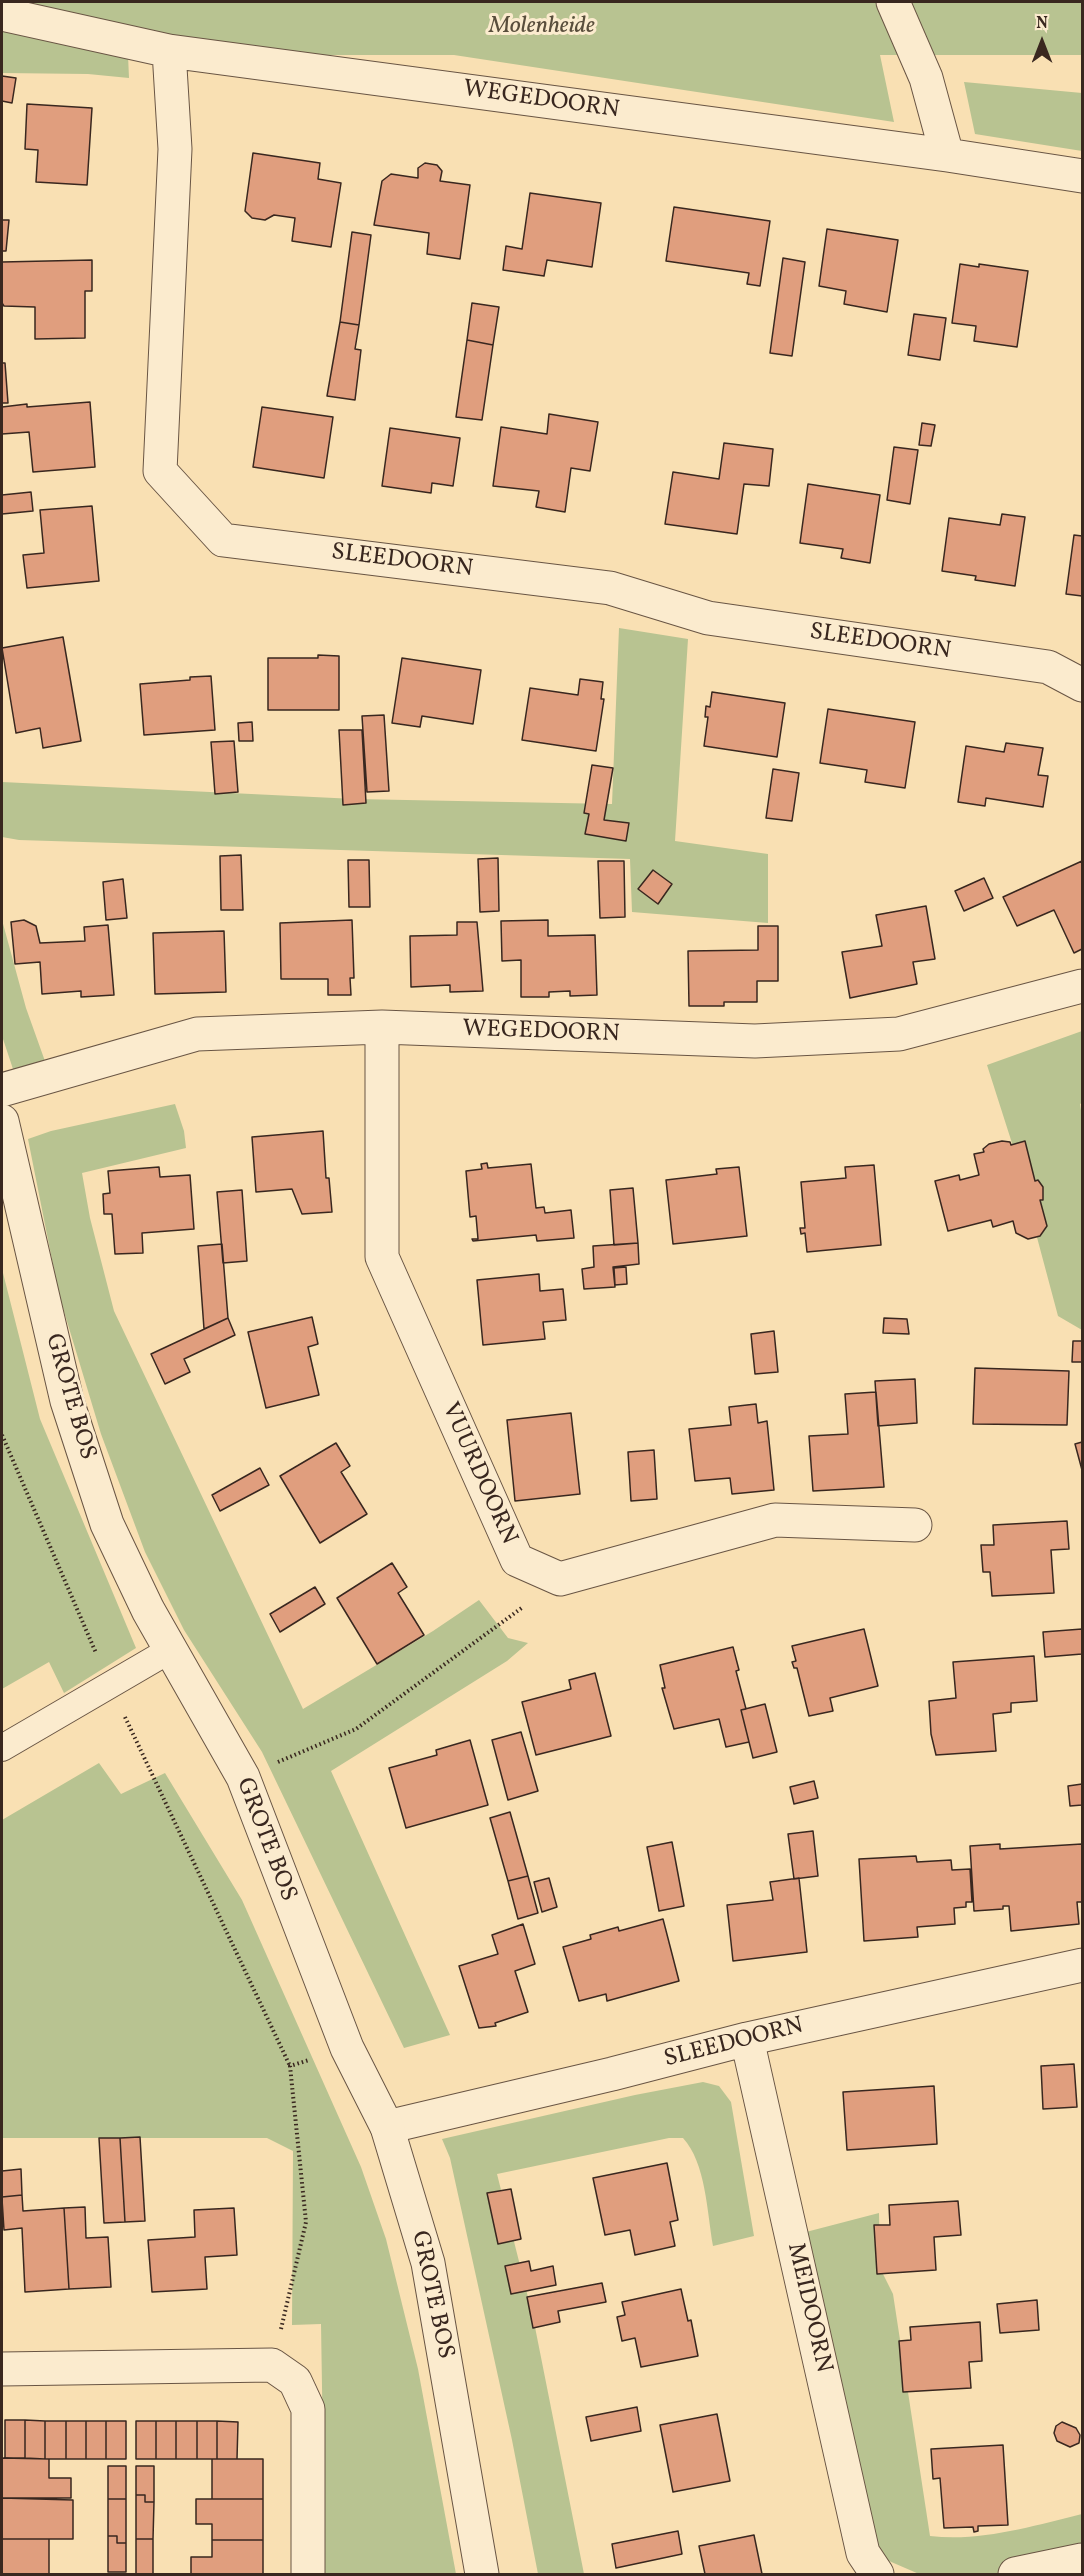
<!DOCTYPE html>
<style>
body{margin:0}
#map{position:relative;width:1084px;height:2576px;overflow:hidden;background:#f9e0b3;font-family:Vollkorn,serif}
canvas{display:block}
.frame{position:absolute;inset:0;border:3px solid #39271f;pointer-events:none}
.north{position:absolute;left:1012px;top:12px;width:60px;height:60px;-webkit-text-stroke:4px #fbebce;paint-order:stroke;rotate:0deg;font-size:16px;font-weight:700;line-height:24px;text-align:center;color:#39271f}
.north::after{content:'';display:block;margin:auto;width:21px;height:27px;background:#39271f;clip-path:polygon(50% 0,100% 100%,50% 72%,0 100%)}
</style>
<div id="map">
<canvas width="1084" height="2576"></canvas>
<div class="frame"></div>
<div class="north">N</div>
</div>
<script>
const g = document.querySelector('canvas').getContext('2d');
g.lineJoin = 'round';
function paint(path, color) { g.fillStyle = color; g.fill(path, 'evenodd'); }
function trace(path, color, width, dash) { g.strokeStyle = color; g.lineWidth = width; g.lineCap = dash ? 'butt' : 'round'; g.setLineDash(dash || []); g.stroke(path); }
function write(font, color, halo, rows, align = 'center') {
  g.font = font + ' Vollkorn,serif'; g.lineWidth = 6; g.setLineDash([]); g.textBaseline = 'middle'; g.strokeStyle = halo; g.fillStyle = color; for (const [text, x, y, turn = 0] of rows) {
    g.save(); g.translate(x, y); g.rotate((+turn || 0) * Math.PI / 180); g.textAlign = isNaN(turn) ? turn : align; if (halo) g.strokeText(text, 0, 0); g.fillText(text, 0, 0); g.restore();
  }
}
paint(new Path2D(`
 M2,2H1082V55H880L894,122L454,55H128L129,78L88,74L2,73Z
 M964,82L1082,93V151L975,134Z
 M619,628L688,639L675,841L768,854V923L632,912L630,859L19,840L2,837V782L355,799L612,804Z
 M2,920L26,1008L46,1064L17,1081L2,1036Z
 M1082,1031V1103L1080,1104L1082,1117V1330L1058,1316L1011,1140L987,1065Z
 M175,1104L184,1131L186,1148L82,1173L90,1218L114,1311L303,1709L433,1631L479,1600L508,1638L528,1643L507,1661L331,1771L450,2035L404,2048L262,1752L184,1630L145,1552L101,1434L59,1295L28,1139L51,1131Z
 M2,1269L40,1419L136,1648L64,1693L49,1662L2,1689Z
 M99,1763L121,1794L165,1773L242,1900L361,2167L386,2239L418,2369L456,2574H325L321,2324L292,2325L293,2151L267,2138H2V1820Z
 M703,2082L719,2086L731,2102L754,2236L713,2246C707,2212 706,2163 683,2138H669L497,2174L533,2317L584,2574H538L512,2440L450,2158L442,2139L635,2095Z
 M879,2213L880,2268L893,2294L930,2536C981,2542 1033,2526 1082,2514V2570L1063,2574H919L866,2551L806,2232Z`), '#b8c391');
const building = new Path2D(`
 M2,76L16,78L12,103L2,101Z
 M27,104L92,108L87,185L36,182L38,150L25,149Z
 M253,153L320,163L318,179L341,183L331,247L292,241L295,218L274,215L265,220L252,218L245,211Z
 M425,163L437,165L442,171L440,181L470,185L460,259L427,254L429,233L374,225L382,181L391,174L418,178V168Z
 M530,193L601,203L592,267L547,260L544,276L503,270L506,246L522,249Z
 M674,207L770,221L760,286L747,284L749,273L666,261Z
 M2,220H9L6,251H2Z
 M827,229L898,240L887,312L844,304L846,291L819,286Z
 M352,232L371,235L359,325L340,322Z
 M783,258L805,262L792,356L770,353Z
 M92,260V291H85V338L35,339V307L4,306L2,303V262Z
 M960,264L979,267V264L1028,271L1017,347L974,341L976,326L952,323Z
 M472,303L499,307L493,345L467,340Z
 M914,314L946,318L940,360L908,355Z
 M340,322L359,325L355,349L361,350L355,400L327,396Z
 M467,340L493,345L482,420L456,417Z
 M2,363H5L8,403H2Z
 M90,402L95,467L33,472L29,432L2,434V407L27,404V407Z
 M262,407L333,417L324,478L253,467Z
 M549,414L598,422L590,471L571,468L565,512L536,507L539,491L493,486L501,427L547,434Z
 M922,423L935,425L931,446L919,445Z
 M390,428L460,438L453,486L432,483L431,493L382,486Z
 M724,443L773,449L769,486L744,484L737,534L665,524L673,472L719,479Z
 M894,447L918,450L910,504L887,500Z
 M808,484L880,495L870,563L841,558L843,549L800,543Z
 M31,492L33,511L2,514V495Z
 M92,506L99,581L27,588L23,555L44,553L40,510Z
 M1002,514L1025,517L1015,586L975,580L976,576L942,571L949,518L1000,525Z
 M1074,535L1082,536V596L1066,594Z
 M63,637L81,741L43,748L40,728L16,733L2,648Z
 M318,655L339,656V710H268V658H318Z
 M402,658L481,670L473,724L422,716L420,727L392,723Z
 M211,676L215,730L144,735L140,684L190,680V677Z
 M580,679L603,682L601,699H604L596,751L522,740L530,688L578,695Z
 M712,692L785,703L777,757L704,746L708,717H705L706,706L710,707Z
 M828,709L915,722L905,788L865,782L867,770L820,763Z
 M384,715L389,791L367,792L362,716Z
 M252,722L253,741H239L238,723Z
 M339,730H362L366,803L343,805Z
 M234,741L238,792L215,794L211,742Z
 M1006,743L1043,748L1038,775L1048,776L1043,807L986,798L985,806L958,802L966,746L1004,752Z
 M592,765L613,768L604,820L629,823L626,841L585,834L589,814L584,813Z
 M773,769L799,773L792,821L766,818Z
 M241,855L243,910H221L220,856Z
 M498,858L499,911L480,912L478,859Z
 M348,860H369L370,907H349Z
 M598,861H624L625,917L600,918Z
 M1082,861V949L1074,953L1054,910L1017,926L1003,897Z
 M653,870L672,884L658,904L638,889Z
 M984,878L993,898L964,911L955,891Z
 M123,879L127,918L106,920L103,882Z
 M926,906L935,959L913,962L917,984L850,998L842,952L882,946L876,915Z
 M24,920L36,926L40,943L85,941L84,927L108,925L114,995L81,997V991L42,994L40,962L15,964L11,922Z
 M352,920L354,978H350L351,995H328V979H281L280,923Z
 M548,920V936L595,935L597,995L570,996V991L549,992V997H521V960L502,961L501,921Z
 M457,922H477L483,991L450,992V985L411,987L410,936L457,935Z
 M758,926H778V981H757V1002H724V1006H689L688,951L758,950Z
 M224,931L226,992L155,994L153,933Z
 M323,1131L326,1178H329L332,1212L302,1214L292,1189L256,1192L252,1137Z
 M1002,1141L1010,1142L1011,1145L1025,1141L1035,1181L1038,1180L1043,1187V1200H1040L1047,1226L1040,1236L1028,1239L1016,1233L1013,1221L993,1227L991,1220L948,1231L935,1181L959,1175L960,1180L979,1175L974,1154L984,1152L983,1149L989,1144Z
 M487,1163L488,1168L531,1164L536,1208L544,1207L545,1213L571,1210L574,1238L537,1241L536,1235L473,1241L472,1239H478L476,1216L470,1217L466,1171L482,1169L481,1164Z
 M874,1165L881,1245L807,1252L805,1233L801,1234L800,1228H805L801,1182L846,1178L845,1167Z
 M159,1167L160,1177L190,1175L194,1229L142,1233L143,1253L115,1254L112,1214H104L103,1194L110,1193L108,1171Z
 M739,1167L747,1236L673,1244L666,1180L717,1174L716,1169Z
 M633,1188L638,1243L614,1245L610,1190Z
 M242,1190L247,1261L223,1263L217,1192Z
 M638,1243L639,1264L613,1267L615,1287L584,1289L582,1269L594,1267L593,1246Z
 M222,1244L228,1318L204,1329L198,1246Z
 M626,1267L627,1284L615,1285L614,1268Z
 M539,1274L540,1291L563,1289L566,1320L543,1322L545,1339L483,1345L477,1280Z
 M312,1317L318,1344L308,1347L319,1395L266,1408L248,1332Z
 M228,1318L235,1335L184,1359L190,1372L165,1384L151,1354Z
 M884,1318L907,1319L909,1334L883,1333Z
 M774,1331L778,1372L755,1374L751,1334Z
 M1073,1341H1082V1362H1072Z
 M975,1368L1069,1371L1067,1425L973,1424Z
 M915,1379L917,1423L878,1426L875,1381Z
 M876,1392L884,1487L813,1491L809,1436L848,1434L845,1394Z
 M756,1404L758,1423L767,1421L774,1490L732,1494L730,1478L695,1481L689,1429L731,1425L729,1407Z
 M571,1413L580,1494L515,1501L507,1420Z
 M1082,1442V1470L1075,1444Z
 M336,1443L350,1466L341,1472L367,1514L320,1543L280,1476Z
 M654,1450L657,1499L631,1501L628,1452Z
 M260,1468L269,1485L220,1511L212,1495Z
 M1067,1521L1069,1549L1051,1550L1054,1593L992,1596L990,1572H983L981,1545H994L993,1525Z
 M392,1563L407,1587L398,1593L424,1635L377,1664L337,1598Z
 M315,1587L325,1604L280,1632L270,1614Z
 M864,1629L878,1686L830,1698L833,1711L809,1716L797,1668H794L792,1662L796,1661L792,1646Z
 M1082,1629V1654L1045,1657L1043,1632Z
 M733,1647L739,1670L736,1671L746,1709L741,1710L749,1742L726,1747L719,1719L674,1729L662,1688H665L660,1665Z
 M1034,1656L1037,1701L1011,1703V1712L993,1714L996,1751L936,1755L931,1734L929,1701L956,1698L953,1662Z
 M595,1673L611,1736L536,1755L522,1702L571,1689L569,1680Z
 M765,1704L777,1752L753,1758L741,1710Z
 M521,1732L538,1791L508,1800L492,1740Z
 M470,1740L488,1805L406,1828L389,1768L437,1755L436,1750Z
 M814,1781L818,1798L794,1804L790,1787Z
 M1082,1784V1805L1070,1806L1068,1786Z
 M510,1812L528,1876L508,1881L490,1818Z
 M813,1831L818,1876L794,1879L788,1834Z
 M672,1842L684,1906L659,1911L647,1847Z
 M1000,1844V1849L1082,1844V1902H1077L1079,1924L1011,1931L1009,1906H1003V1909L974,1911L970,1846Z
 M916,1856L917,1862L951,1860L952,1870L970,1869L972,1902H966V1907L954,1908L955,1924L917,1927L918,1937L864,1941L859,1859Z
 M528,1876L538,1913L518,1919L508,1881Z
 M549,1878L557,1907L542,1912L534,1882Z
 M799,1878L807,1952L733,1961L727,1905L773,1900L770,1882Z
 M663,1919L679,1981L607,2001L606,1994L579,2001L563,1947L591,1939L590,1935L618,1927L619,1931Z
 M523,1924L535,1964L515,1971L528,2012L495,2023L496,2026L479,2028L459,1966L498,1954L492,1935Z
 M1074,2064L1077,2107L1043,2109L1041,2066Z
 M934,2086L937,2144L847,2150L843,2092Z
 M140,2137L145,2221L125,2222L120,2138Z
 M99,2138H120L125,2222L104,2223Z
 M667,2163L678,2220L670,2222L675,2246L635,2255L630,2230L605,2235L593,2178Z
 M21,2169L22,2195L2,2197V2171Z
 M511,2189L521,2239L498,2244L487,2193Z
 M22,2195L23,2211L64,2208L69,2289L25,2292L22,2228L4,2230L2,2199V2197Z
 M958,2201L961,2235L934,2237L936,2270L877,2274L874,2225H890L889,2205Z
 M85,2207L86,2238L108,2237L111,2287L69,2289L64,2208Z
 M234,2208L237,2255L205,2257L207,2289L152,2292L148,2240L195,2237L194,2210Z
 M529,2261L531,2271L553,2266L556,2285L511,2294L505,2266Z
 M602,2283L606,2302L558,2311L560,2322L533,2328L527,2297Z
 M681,2289L688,2321L691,2320L698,2356L641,2367L635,2338L622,2341L617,2317L625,2315L622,2302Z
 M1037,2300L1039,2330L1000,2333L997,2304Z
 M980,2322L982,2361L969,2362L971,2388L903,2392L899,2341L911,2340L910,2327Z
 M637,2407L641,2431L591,2441L586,2417Z
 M717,2414L730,2481L673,2492L660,2425Z
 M5,2420H25V2458H5Z
 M25,2420L45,2421V2459L25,2458Z
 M45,2421H66V2459H45Z
 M66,2421H86V2459H66Z
 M86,2421H106V2459H86Z
 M106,2421H126V2459H106Z
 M136,2421H156V2459H136Z
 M156,2421H176V2459H156Z
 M176,2421H197V2459H176Z
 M197,2421H217V2459H197Z
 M217,2421L238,2422L237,2459H217Z
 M1062,2422L1076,2428L1080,2435L1079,2443L1070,2447L1057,2441L1054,2433L1056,2426Z
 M1003,2445L1008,2525L978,2526V2531L974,2532L973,2527L944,2528L940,2478L933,2479L931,2449Z
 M2,2458L49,2459V2478H71V2498H2Z
 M212,2459H263V2499H212Z
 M108,2466H126V2499H108Z
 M136,2466H154V2502H145V2495H136Z
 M136,2495H145V2502H154L153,2539H136Z
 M2,2498L73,2500V2539H2Z
 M108,2499H126V2543H117V2536H108Z
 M196,2499H263V2540H212V2524H196Z
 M678,2531L682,2554L616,2568L612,2544Z
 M754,2535L762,2574H705L699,2546Z
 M108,2536H117V2543H126V2572H108Z
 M2,2539H49V2574H2Z
 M136,2539H153V2574H136Z
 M212,2540H263V2574H191V2557H212Z`);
paint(building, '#e09e7e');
trace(building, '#39271f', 1.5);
const service = new Path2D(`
 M2,1748L170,1650`);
const minor = new Path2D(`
 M893,2L926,78L947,155
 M2,14L169,51L947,155L1082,176
 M169,51L175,149L160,471L223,540L610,588L708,618L1048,667L1082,685
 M382,1027V1257L517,1560L560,1579L775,1520L915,1525
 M2,1090L197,1034L382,1027L755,1041L899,1034L1082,986
 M747,2039L863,2553L877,2574
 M387,2127L612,2074L747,2039L1082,1965
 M2,2369L272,2365L295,2381L308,2409V2574
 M1015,2574L1082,2560`);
const tertiary = new Path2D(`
 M2,1121L67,1401L107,1524L148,1610L243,1777L347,2048L387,2127L428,2263L482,2574`);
trace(service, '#695544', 28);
trace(minor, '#695544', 35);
trace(tertiary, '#695544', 35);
trace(new Path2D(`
 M2,1435L96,1653
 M125,1717L290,2066
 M278,1762L356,1729L523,1607
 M281,2329L306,2222L290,2066L309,2060`), '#39271f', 4, [1.5, 3]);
trace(service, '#fbebce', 26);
trace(minor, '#fbebce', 33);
trace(tertiary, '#fbebce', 33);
write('italic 24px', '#594e3c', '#fbebce', [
 ["Molenheide",542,28]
]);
write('24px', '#39271f', '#fbebce', [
 ["WEGEDOORN",541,101,8],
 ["SLEEDOORN",402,562,7],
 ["SLEEDOORN",880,643,8],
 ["WEGEDOORN",541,1033,2],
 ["GROTE BOS",69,1397,74],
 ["VUURDOORN",478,1474,66],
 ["GROTE BOS",265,1840,69],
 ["SLEEDOORN",734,2044,-14],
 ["GROTE BOS",431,2295,78],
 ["MEIDOORN",808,2308,77]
]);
</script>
